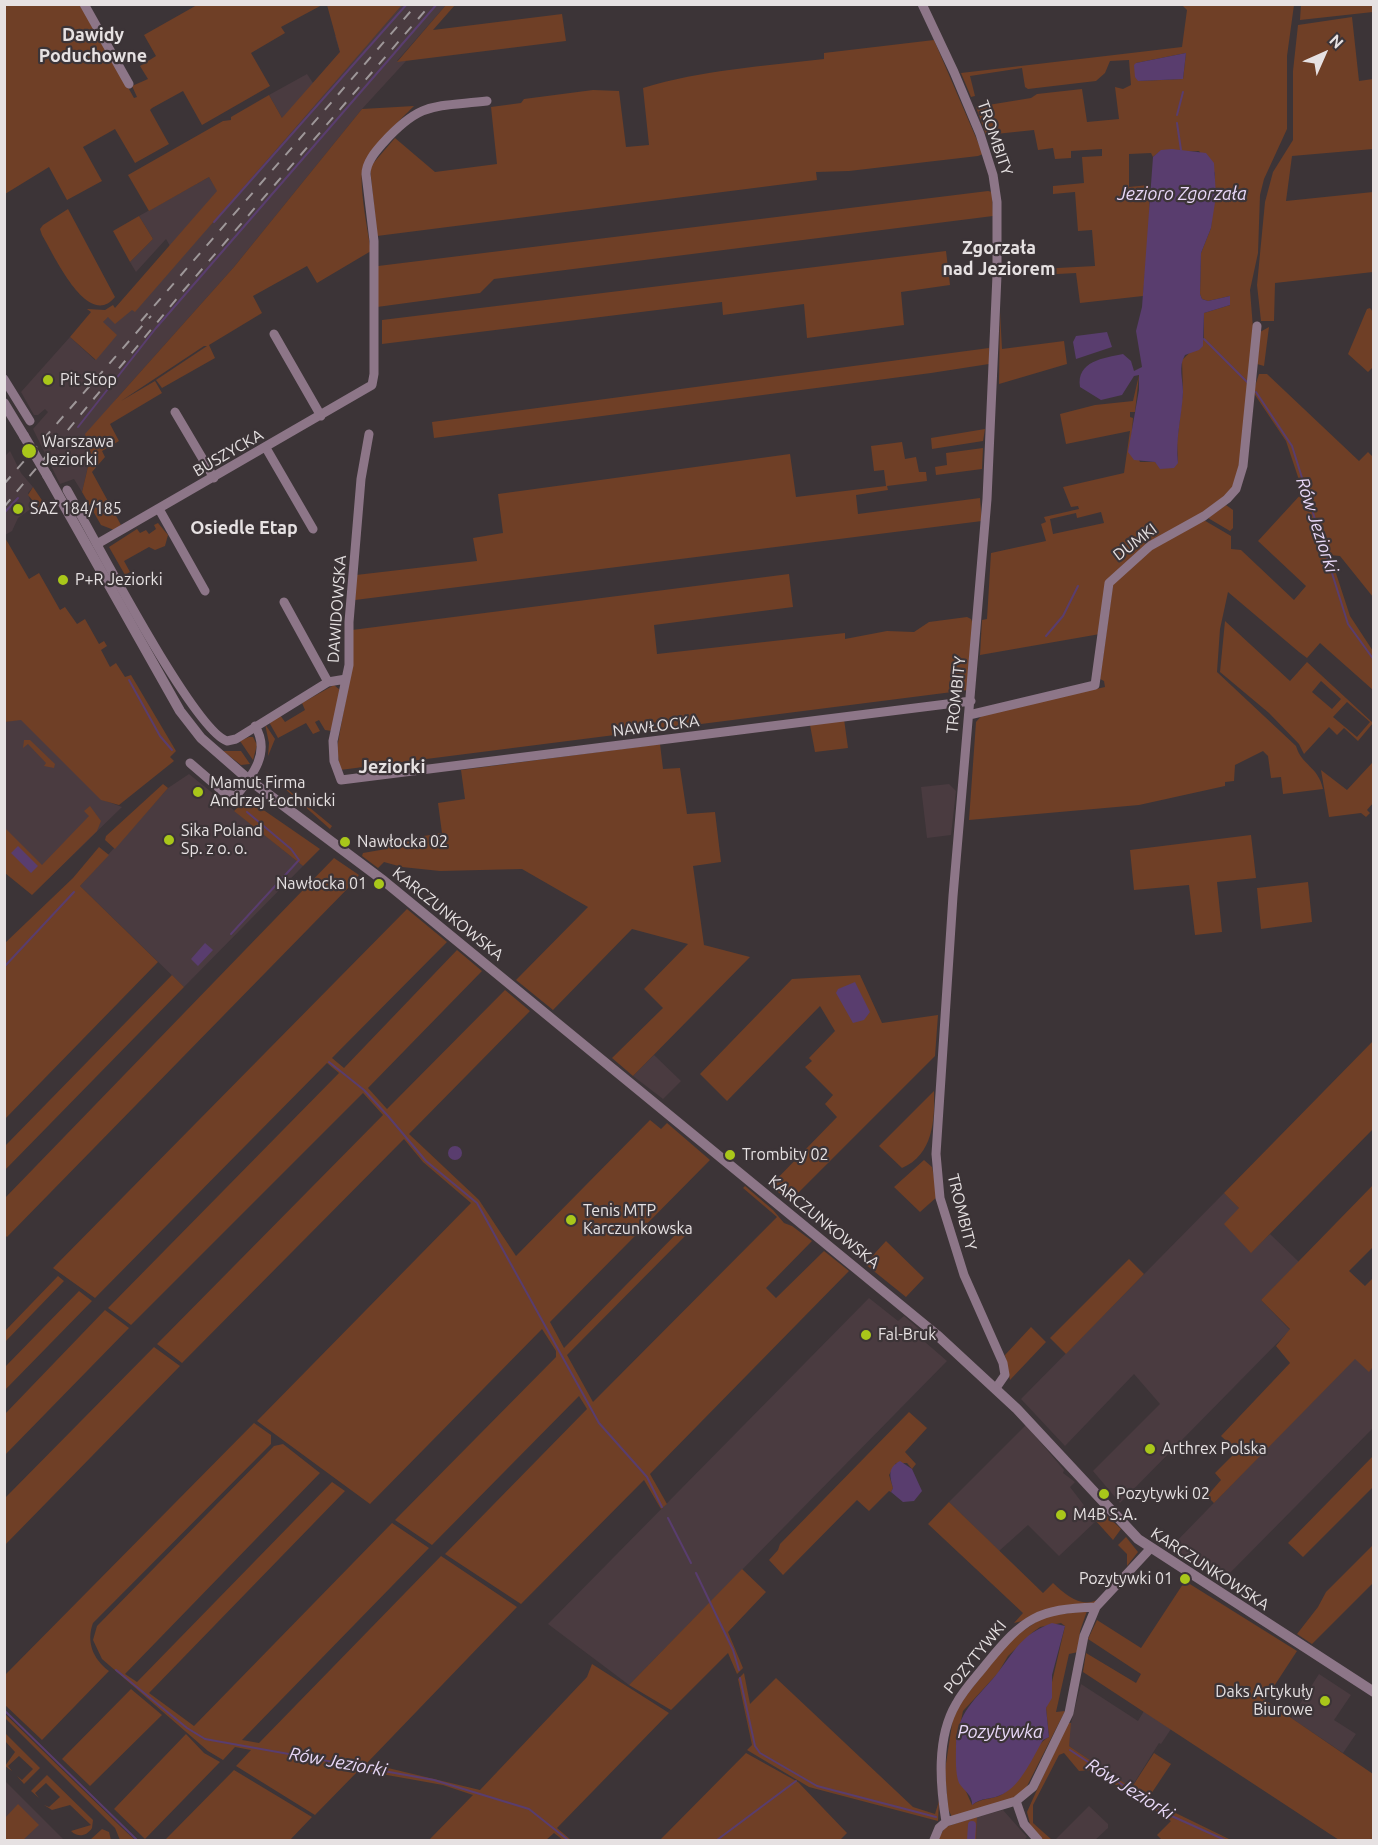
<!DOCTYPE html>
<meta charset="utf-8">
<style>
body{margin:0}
#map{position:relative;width:1378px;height:1845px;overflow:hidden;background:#3c3437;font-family:Ubuntu,sans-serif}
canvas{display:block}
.frame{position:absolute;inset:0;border:6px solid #e6e1e2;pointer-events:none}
.north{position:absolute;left:1294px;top:24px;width:60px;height:60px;-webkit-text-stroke:4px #3c3437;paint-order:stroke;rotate:45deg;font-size:16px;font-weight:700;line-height:24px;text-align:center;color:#e6e1e2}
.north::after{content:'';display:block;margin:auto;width:21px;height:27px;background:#e6e1e2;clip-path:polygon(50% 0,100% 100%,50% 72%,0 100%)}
</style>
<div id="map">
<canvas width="1378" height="1845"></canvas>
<div class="frame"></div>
<div class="north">N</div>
</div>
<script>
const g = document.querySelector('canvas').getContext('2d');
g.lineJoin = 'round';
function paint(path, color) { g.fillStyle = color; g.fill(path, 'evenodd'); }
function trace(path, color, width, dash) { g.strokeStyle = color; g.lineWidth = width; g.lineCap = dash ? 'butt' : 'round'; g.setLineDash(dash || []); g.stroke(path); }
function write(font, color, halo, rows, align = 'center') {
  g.font = font + ' Ubuntu,sans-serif'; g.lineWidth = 4.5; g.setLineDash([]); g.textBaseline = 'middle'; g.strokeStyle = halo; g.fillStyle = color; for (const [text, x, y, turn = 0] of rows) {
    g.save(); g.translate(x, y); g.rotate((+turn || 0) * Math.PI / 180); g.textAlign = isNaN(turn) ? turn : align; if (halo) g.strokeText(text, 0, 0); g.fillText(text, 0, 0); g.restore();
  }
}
paint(new Path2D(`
 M402,5H446L397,61H406L362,109L234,267L118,397L88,438L91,454L82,492L74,479L60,484L33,429L48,412L45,409L38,415H34L21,392L70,337L95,360L103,322L170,246L166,239L136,272L130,262L153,239L139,216L209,177L217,190L282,118L269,95L307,74L313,83L340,52L335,36L372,39Z
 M10,451L21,473L33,487L28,493L32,508L18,518L12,531L5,535L4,457Z
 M21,719L101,799L122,807L48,879L5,829V722Z
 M189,774L303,866L184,987L80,886L168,788Z
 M949,784L956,791L951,835L927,838L921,787Z
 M654,1055L681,1081L663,1099L633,1076Z
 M1224,1193L1239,1208L1251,1252L1270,1234L1299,1262L1261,1300L1290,1330L1120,1503L1093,1471L1160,1404L1134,1374L1065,1446L1021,1399Z
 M869,1298L898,1321L904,1316L919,1329L918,1336L947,1361L629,1685L548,1624Z
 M1355,1358L1369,1371L1373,1367V1428L1222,1581L1195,1563L1197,1560L1190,1554L1187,1557L1171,1547Z
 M1026,1425L1064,1470L1063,1473L1075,1482L1070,1487L1096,1521L1059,1556L1028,1525L999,1551L949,1502Z
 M1319,1674L1351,1695L1334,1720L1356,1734L1343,1753L1291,1718Z
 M1081,1684L1138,1721L1144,1711L1171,1729L1161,1744L1159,1743L1131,1788L1069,1746V1731Z
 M4,1780L64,1840H5Z
 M1089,1806L1108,1824V1828L1095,1840H1055Z
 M1003,1810L1027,1837L1024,1840H976L977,1817Z`), '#4a3b40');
paint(new Path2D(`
 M4,5H82L134,98L137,97L132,86L148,79L140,66L156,56L144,35L197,5H322L281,27L285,33L251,53L270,86L202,125L183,91L152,108L150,110L169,144L135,163L115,129L83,147L102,181L67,200L49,167L5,194Z
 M327,5H402L135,312L132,310L115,324L108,317L103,322L117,335L96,360L70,337L91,312L87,309L105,310L113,305L115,308L217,191L209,177L149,211L128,175L223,121L231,120V117L269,95L282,118L340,52Z
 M446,5H455L433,30L562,14L566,41L397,62Z
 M1182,5H1294L1287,56V129L1264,179L1260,195L1258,253L1250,290L1253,328L1241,465L1236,484L1221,501L1113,574L1100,634L980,655L982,620L987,619L991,553L1046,541L1041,524L1046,522L1044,517L1079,509L1078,506L1071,507L1063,487L1124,473L1130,431L1066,444L1060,414L1095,405L1133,401L1139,375L1135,412H1130V417L1133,418L1131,444L1140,462H1155L1158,465L1178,463L1177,442L1183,392L1182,360L1204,339V313L1230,305V296L1208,301L1202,299L1200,294L1201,253L1211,228L1215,183V173L1199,151L1158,153L1153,157L1151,153L1129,154V187L1149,185L1150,220L1143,296L1080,303L1076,273L1039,275V269L1095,266L1092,230L1078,231L1075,192L1053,194V186L1084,183L1082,157L1102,156V149L1071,151V158L1055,159L1053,148L1038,150L1034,130L986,135L976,107L1031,98L1037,94L1082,89L1087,122L1119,119L1115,87L1123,89L1131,85L1129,60L1110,61L1105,73L1096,81L1028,89L1025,87L1022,68L970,76L975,96L971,97L961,73L1182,47L1187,10ZM1186,53L1183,79L1138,81L1136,63ZM1101,512L1104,523L1053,534L1050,519L1076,513L1077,518Z
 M1301,5H1373V12L1300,20Z
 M1352,17L1359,81L1373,79V149L1292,156L1286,201L1373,192V272L1275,283L1274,321H1261L1257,285L1265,202L1273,172L1293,140V71L1298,25Z
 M934,40L983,154L978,156L849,171L816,172L817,180L377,236L370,167L395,138L435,172L497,164L491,107L521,103L524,99L593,90L619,91L626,147L649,145L643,88C702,70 764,66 824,59V53Z
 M414,106C400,120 369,149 363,167C358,182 368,232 371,251L317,283L307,266L253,296L262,313L209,345L215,358L162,388L156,380L207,346H204L121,401L155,381L162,393L110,424L119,441L102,451L105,457L92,472L121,525L114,530L101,525L82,492L91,454L85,434L234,267L362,109Z
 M988,191L992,192L993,216L494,279L480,293L377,307L378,266Z
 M68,209L115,297C88,331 53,253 42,235L40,229L43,225Z
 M139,216L153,239L130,262L113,231Z
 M946,251L950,285L901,292L904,325L807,338L804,304L723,315L722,302L382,344V320Z
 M1370,308L1373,312L1374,366L1368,372L1348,354L1367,309Z
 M1000,312L1002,349L1064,341L1067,364L999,384Z
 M1269,327L1264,366L1257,364L1260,332Z
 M989,348V364L931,373L434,438L432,422Z
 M1259,374H1267L1359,461L1368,452L1373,457V597L1340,556L1330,555L1350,616L1373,651V690L1320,643L1307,658L1299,652L1228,592L1220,629L1217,672L1296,746C1302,766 1318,766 1323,789L1283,794L1281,777L1271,778L1268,756L1263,751L1235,765L1234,781L1225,782V786L1139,805L969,820L976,722L983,714L1105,687L1104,681L1100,679L1113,584L1153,547L1202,519L1231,536V549L1241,550L1294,600L1306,586L1258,541L1303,492L1286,441L1253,392Z
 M985,429L983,441L932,449L931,438Z
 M902,442L905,459L916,457L919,472H926L927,481L887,486L888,490L856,495L858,514L980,498L982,521L355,600L356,575L477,561L473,538L503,533L498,494L790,454L796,497L886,486L884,470L874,471L871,446Z
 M983,448L982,469L936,475L935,467L947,465L946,453Z
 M33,487L48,509L42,512L28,495Z
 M1226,505L1233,510V528L1230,531L1208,518Z
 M158,523L168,535L165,546L155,550L149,547L124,561L130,572L125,575L109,547L137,529L140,533L146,530L149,534L156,529L154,525Z
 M4,536L29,579L39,573L60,610L65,607L77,624L85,619L99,644L104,641L107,646L101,650L110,667L116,663L125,677L131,675L176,751L170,757L174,761L119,805L101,800L21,720L5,722Z
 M789,574L793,607L654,625L657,654L845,633V639L887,631L914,632L929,622L967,617L971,619L973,624L968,690L340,770L337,748L353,659L352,630Z
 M1225,621L1290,681L1307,662L1373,723L1358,741L1344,728L1337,735L1329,727L1304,754L1299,744L1269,713L1220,672ZM1321,681L1341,699L1332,709L1312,692ZM1347,702L1370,722L1357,737L1333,717Z
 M334,685L340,690L332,731L325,730L319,720L315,722L320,731L313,734L306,723L278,738L269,722L280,715L285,722L305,710L302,703Z
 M844,719L848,748L815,752L810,725Z
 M265,724L275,739L268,756L269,743Z
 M249,737H253L257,745L253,760L240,741Z
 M24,740H30L55,764L54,768L44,766L46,763L28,744L23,748Z
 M660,744L663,769L680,768L687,814L715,812L721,862L693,866L704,945L750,957L633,1076L612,1058L663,1008L644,989L688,944L632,929L553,1010L516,980L588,907L522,869L440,871L402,867L384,862L378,868L362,856L363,853L386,849V846L393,845V841L442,833L438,803L465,799L461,770Z
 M223,751H241L250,764L241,765Z
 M1372,763L1373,803L1367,810L1370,813L1366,817L1361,813L1329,817L1321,770L1347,790Z
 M264,770L332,826L330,829Z
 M163,784L168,788L115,849L105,840L106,836Z
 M243,802L265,811L320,849L303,866L234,811Z
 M90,806L101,821L97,831L32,895L5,873L4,827L42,865L89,816L84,811Z
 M1251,835L1256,878L1217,882L1222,932L1195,935L1189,885L1134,890L1130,850Z
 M99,847L109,855L80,886L158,962L5,1119V943L73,878Z
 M334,858L359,875L353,883L7,1237L5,1235V1198Z
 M1308,882L1312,922L1261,929L1257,888Z
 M407,909L447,942L332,1058L344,1068L457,950L482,971L368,1088L387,1109L505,990L530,1011L409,1134L479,1200L516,1256L650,1120L661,1129L667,1123L710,1160L550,1322L564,1348L684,1226L690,1231L567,1355L593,1402L777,1217L743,1188L745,1186L773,1210L784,1223L792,1226L812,1241L766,1288L776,1298L824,1251L849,1271L650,1474L667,1504L661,1509L644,1480L521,1604L445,1554L587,1409L579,1396L432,1545L395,1520L556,1357V1351L542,1329L370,1504L257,1421L471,1203L423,1162L404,1139L182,1363L157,1344L383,1115L363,1093L131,1325L108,1308L339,1073L327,1063L95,1298L53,1268Z
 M172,975L184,987L5,1170V1146Z
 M860,975L882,1023L938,1015L935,1056L790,1201L770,1186L837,1117L825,1104L833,1095L805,1067L812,1061L809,1058L835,1031L820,1006L727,1101L700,1074L792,979Z
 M1373,1041V1129L1251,1253L1224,1224L1239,1208L1224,1193Z
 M934,1091C935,1120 933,1155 902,1168L879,1146Z
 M924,1160L932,1167L938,1196L920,1212L894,1187Z
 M1373,1185V1247L1349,1271L1365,1286L1373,1278V1367L1369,1372L1355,1359L1214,1503L1207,1496L1221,1480L1215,1473L1237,1451L1221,1436L1290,1363L1276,1346L1290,1329L1261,1300Z
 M886,1241L924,1278L906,1297L865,1264Z
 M1129,1259L1144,1274L1066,1354L1050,1338Z
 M58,1276L64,1281L5,1342V1331Z
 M79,1291L92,1301L5,1390V1367Z
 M105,1310L129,1328L5,1455V1414Z
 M1031,1327L1046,1342L1010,1380L1005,1355Z
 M154,1347L180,1366L5,1545V1498Z
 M909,1412L927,1428L905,1452L916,1464L912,1469L907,1463H896L889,1475L893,1488L891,1492L889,1491L869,1511L857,1500L783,1575L769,1560L778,1550L780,1544Z
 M254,1423L271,1435V1444L93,1623C86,1642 93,1659 109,1671L42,1740L5,1705V1675Z
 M283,1444L320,1473L125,1674L137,1682L332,1482L345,1491L149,1693L194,1726L392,1523L429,1548L242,1740L259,1743L441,1556L517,1607L367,1763L480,1790L587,1677L592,1664L669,1713L557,1828L571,1840H563L554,1833L546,1840H429L473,1795L443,1785L359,1770L315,1815L236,1766L251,1750L235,1747L223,1760L208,1751L102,1659L93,1640L97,1626L274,1446Z
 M1373,1456V1487L1303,1557L1288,1543Z
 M949,1502L1043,1593L1053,1583C1066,1595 1082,1609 1099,1599L1095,1603L1014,1623L1023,1613L928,1524Z
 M1104,1513L1121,1529L1113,1540L1096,1521Z
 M1126,1537L1138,1552L1127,1566V1554L1118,1545Z
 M1373,1545V1583L1312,1644L1297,1634L1318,1607L1326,1592Z
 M742,1569L766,1592L728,1632L743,1668L737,1674L728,1653L671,1710L629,1685Z
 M1185,1581L1297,1651L1265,1700L1373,1774V1840H1339L1083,1672L1086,1653L1136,1683L1141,1674L1088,1639L1097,1620L1141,1648Z
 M1087,1611L1080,1631L1078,1652L1069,1654L1056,1712L1065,1711L1025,1790L1013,1798L952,1817L948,1809L945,1770L954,1711L1011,1639L1045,1616ZM1061,1623L1065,1626L1046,1708L1049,1737C1032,1745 1022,1780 1004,1793C995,1800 982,1797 972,1805L964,1787L956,1745L963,1711L998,1673L1008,1656L1033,1632L1040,1627Z
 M744,1673L750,1704L776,1678L913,1807L935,1814L939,1801L938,1821L809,1787L747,1750L752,1745L738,1679Z
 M131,1689L162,1715L90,1786L62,1759Z
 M4,1713L121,1827L135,1840H120L115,1828L5,1718Z
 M1067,1723H1071L1069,1746L1151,1801L1229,1839L1162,1840L1157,1835L1171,1821L1093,1770L1079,1771L1064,1753L1059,1755L1033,1805V1823L1052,1840H1043L1031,1828L1027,1812Z
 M5,1733L40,1768L24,1784L17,1776L22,1780L33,1769L19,1756L8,1766L12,1771L5,1766L15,1752L5,1741Z
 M186,1734L204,1753L220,1762L145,1839L114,1809Z
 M746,1753L798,1782L847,1833L840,1840H660Z
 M1154,1753L1171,1764L1149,1797L1132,1787Z
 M234,1770L312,1817L290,1840H165Z
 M47,1775L93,1820L92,1828C87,1836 78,1838 71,1831L91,1825L70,1805L52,1810L44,1805L49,1807L60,1797L46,1783L35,1793L39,1798L31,1791Z
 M18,1804L39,1825L23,1840H5V1818Z
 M977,1817L976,1840H938L945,1827Z
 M102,1829L109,1832L111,1840H90Z`), '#6f3f26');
paint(new Path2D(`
 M1186,53L1183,79L1138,81L1135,77L1134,65L1136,63Z
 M1172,149L1206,153L1214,163L1216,196L1211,228L1201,253L1200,294L1202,299L1208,301L1230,296V305L1204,313L1203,346L1199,350L1185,355C1178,367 1183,379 1183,392C1182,416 1175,438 1178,463L1174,468L1160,469L1155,462L1134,460L1128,452L1139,390V375L1134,376L1122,395L1101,400L1080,387C1076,361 1104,358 1123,354L1131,361L1134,371L1142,367L1136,331L1142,307L1153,157L1161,150Z
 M1107,332L1112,347L1076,359L1073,342L1076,336Z
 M18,846L38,866L31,873L11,853Z
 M205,943L213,950L198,966L191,959Z
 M855,982L870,1012L864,1020L853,1023L836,993L838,989Z
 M448 1153a7 7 0 1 1 14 0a7 7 0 1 1-14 0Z
 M900,1461L912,1469L922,1491L914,1501L903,1502L891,1492L893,1488C890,1476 887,1468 900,1461Z
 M1052,1623L1065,1626L1052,1675V1698L1046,1708L1049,1737L1043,1740C1033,1757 1021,1785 1003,1794C992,1800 981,1797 972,1805C973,1795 963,1790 959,1783C955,1773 956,1756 956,1746C956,1713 977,1698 996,1675C1015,1651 1020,1635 1052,1623Z`), '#593d6e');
trace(new Path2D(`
 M1177,115L1183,92
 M1177,123L1181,150
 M214,222L407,4
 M1204,339L1248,383
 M1256,392L1292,446L1348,624L1374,660
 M78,427L156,328L437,4
 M4,513L18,498
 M1046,636L1063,616L1078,586
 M129,680L160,736L172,750
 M231,934L299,860L291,849L247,812
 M4,967L74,892
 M329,1062L364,1090L388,1116L426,1161L477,1203L599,1423L647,1477L662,1507
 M668,1518L691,1563
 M696,1573L733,1650L739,1670
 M116,1670L187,1728L205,1739L434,1780L529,1809L568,1840
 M740,1678L755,1746L760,1753L817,1786L936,1817
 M4,1710L137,1840
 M1070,1750L1165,1813L1225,1840
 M717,1840L796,1781`), '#593d6e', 2);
trace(new Path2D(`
 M971,1840L972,1825`), '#593d6e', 8);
trace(new Path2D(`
 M84,4L129,84
 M922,4L954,72L980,134L993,175L997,202V275L987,499L953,896L936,1154L940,1198L964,1275L1003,1363L1005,1375L996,1388
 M274,334L321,416
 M4,379L30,421
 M175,412L214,478
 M369,434L361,479L349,622V665L333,741L334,761L341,780L971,701
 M266,448L313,529
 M67,490C91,532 193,730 227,741L236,739L328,682L346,679
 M159,509L205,591
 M97,544L372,385L374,374V241L366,174C366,162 376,151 383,143C421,101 434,107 487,101
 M284,602L328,682
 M969,715L1095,685L1109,583L1150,546L1204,516L1227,499L1236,489L1243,466L1257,326
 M190,763L226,794L236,796C253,775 271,752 255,726
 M1016,1801L1024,1824L1038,1840
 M946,1822C940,1785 936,1738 956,1704C964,1689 977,1676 987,1663C1024,1618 1037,1609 1096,1607
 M934,1840L939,1828L946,1822L1016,1801L1033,1787L1069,1713L1084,1636L1096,1607L1150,1549`), '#8d7688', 9);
trace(new Path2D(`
 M4,403L24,436
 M47,475L180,711L201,738L248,779L384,881L937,1335L1017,1409L1138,1539L1374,1692`), '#8d7688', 10);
trace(new Path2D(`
 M141,321L417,4
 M4,484L151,316
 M4,507L184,290L431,4`), '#9e9799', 2, [10, 10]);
trace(new Path2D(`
 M24,436L47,475`), '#8d7688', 10);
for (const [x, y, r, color] of [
 [48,380,6,"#a9c71a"],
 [29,451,8,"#a9c71a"],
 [18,509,6,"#a9c71a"],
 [63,580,6,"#a9c71a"],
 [198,792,6,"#a9c71a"],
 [169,840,6,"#a9c71a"],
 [345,842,6,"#a9c71a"],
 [379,884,6,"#a9c71a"],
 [730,1155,6,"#a9c71a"],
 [571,1220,6,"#a9c71a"],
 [866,1335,6,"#a9c71a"],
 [1150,1449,6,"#a9c71a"],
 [1104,1494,6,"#a9c71a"],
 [1061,1515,6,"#a9c71a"],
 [1185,1579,6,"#a9c71a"],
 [1325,1701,6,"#a9c71a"]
]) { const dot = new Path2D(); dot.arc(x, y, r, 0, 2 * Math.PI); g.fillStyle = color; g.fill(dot); trace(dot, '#3c3437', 2); }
write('16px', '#e6e1e2', '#3c3437', [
 ["TROMBITY",995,138,71],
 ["BUSZYCKA",228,453,-30],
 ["DUMKI",1135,542,-37],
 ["DAWIDOWSKA",337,609,-86],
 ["TROMBITY",956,695,-84],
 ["NAWŁOCKA",656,726,-7],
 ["KARCZUNKOWSKA",448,914,39],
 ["TROMBITY",962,1212,76],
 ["KARCZUNKOWSKA",824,1222,39],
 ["KARCZUNKOWSKA",1210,1569,33],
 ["POZYTYWKI",975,1657,-51]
]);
write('16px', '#e6e1e2', '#3c3437', [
 ["Pit Stop",60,380],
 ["Warszawa",42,442],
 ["Jeziorki",42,460],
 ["SAZ 184/185",30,509],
 ["P+R Jeziorki",75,580],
 ["Mamut Firma",210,783],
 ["Andrzej Łochnicki",210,801],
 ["Sika Poland",181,831],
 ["Sp. z o. o.",181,849],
 ["Nawłocka 02",357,842],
 ["Nawłocka 01",367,884,"right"],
 ["Trombity 02",742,1155],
 ["Tenis MTP",583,1211],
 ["Karczunkowska",583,1229],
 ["Fal-Bruk",878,1335],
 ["Arthrex Polska",1162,1449],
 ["Pozytywki 02",1116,1494],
 ["M4B S.A.",1073,1515],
 ["Pozytywki 01",1173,1579,"right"],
 ["Daks Artykuły",1313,1692,"right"],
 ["Biurowe",1313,1710,"right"]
], 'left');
write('bold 18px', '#e6e1e2', '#3c3437', [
 ["Dawidy",93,35],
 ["Poduchowne",93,56],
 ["Zgorzała",999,248],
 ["nad Jeziorem",999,269],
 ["Osiedle Etap",244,528],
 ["Jeziorki",392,767]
]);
write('italic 18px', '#e9d8f8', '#3c3437', [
 ["Jezioro Zgorzała",1182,194],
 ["Rów Jeziorki",1317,525,72],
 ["Pozytywka",1000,1732],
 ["Rów Jeziorki",338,1762,10],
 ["Rów Jeziorki",1130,1789,32]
]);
</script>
